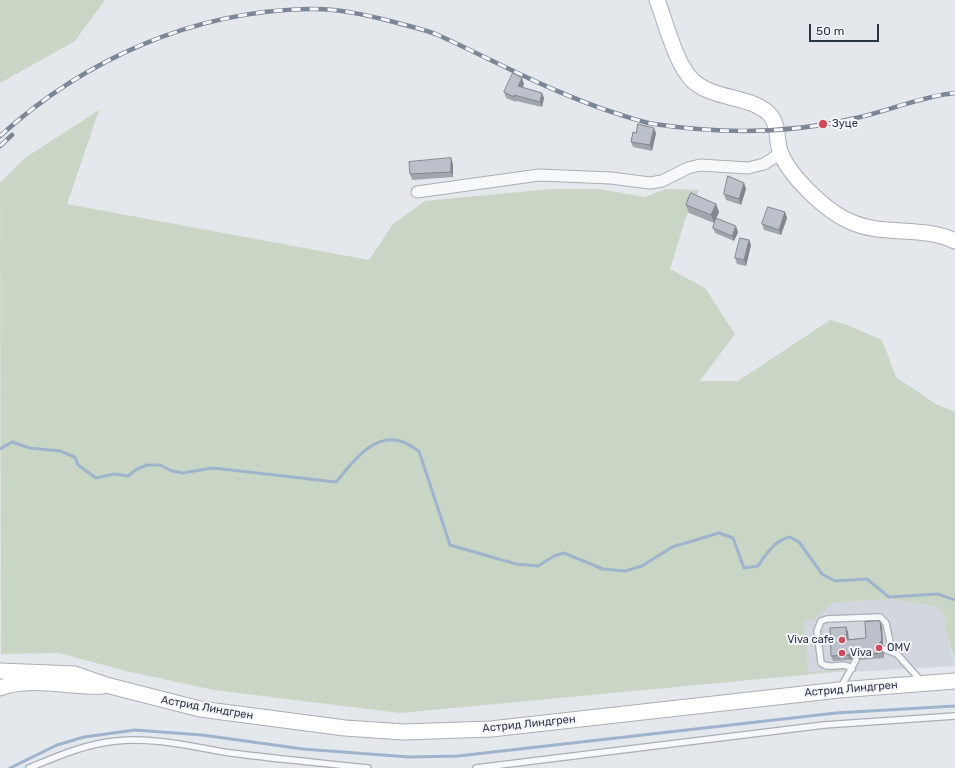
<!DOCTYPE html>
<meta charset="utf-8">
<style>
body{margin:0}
#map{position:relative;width:955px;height:768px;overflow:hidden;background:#e4e7ec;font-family:Rubik,sans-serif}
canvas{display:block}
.scale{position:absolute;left:809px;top:24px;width:70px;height:18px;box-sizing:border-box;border:2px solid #2b3445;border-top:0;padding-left:5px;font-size:12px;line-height:14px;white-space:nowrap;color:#2b3445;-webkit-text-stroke:3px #f4f6f9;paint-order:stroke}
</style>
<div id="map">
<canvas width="955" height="768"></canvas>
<div class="scale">50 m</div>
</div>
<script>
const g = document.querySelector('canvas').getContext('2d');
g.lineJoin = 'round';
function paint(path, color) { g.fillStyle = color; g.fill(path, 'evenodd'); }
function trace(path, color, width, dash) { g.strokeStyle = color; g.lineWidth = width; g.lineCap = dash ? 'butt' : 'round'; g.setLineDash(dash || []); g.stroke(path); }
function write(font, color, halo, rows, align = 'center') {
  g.font = font + ' Rubik,sans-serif'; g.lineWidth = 4; g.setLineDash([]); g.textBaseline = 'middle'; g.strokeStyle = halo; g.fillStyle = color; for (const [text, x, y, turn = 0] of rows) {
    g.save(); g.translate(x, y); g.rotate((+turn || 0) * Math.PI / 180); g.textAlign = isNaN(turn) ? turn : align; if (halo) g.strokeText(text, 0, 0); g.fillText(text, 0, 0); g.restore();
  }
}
paint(new Path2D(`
 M888,599L936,606L945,615V628L955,666L850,672L844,668L809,672L803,621L813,620L833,603Z`), '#d2d6de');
paint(new Path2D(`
 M0,0H105L75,41L0,83Z
 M99,110L67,204L369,260L393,224L425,201L551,189H599L645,197L666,189L699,190L685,220L670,269L705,288L735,334L700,381H738L830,320L845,324L882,340L896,377L936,404L955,412V662L945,628V615L936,606L888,599L833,603L813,620L803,621L809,672L844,668L846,671L400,713L214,690L126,671L59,653L1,654L0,183L25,158Z`), '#c9d6c5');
trace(new Path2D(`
 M0,449L12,442L30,448L60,451L75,457L78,465L96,478L114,474L128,476L137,469L147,465H160L172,471L183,473L213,468L336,482C352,463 374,431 403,442C408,444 414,448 419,451L450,545L516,564L538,566L554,556L564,553L603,569L625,571L642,566L672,547L719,533L733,538L744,568L758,566C766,554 775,540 790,537L799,542L822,574L835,581L867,579L889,597L938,594L955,600
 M10,768L57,745L84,737L135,730L202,735L303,749L409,757L458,756L836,713L955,706`), '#9fb4cc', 3);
const lane = new Path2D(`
 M884,649L897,654L922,682
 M852,669C844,660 830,671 821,663L817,631L821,621L827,619L880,617L886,623L892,651
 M841,687L856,660
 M29,768C58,756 85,744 116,741C156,737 193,747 231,753C276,759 322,763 368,768
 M476,768L824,725L955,716`);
const street = new Path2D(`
 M417,192L539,175L611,178L650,183L662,181L688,168L700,165L748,168L764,164L778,155L780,152`);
const secondary = new Path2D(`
 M657,0C666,23 675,62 692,80C714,101 754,95 771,116C779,126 776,140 780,151C788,175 826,211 849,221C882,237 922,225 955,241
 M0,671L75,674L106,685L200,709L345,728L404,732L491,729L839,690L955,681
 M0,688C32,676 70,688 103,686`);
trace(lane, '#a9aeb7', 8);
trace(street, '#a9aeb7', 13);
trace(secondary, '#a9aeb7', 17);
trace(lane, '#f7f8fa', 5.5);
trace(street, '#f7f8fa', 11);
trace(secondary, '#fff', 15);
const rail = new Path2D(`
 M0,136C85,59 193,11 309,9C336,8 368,15 394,22C408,26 424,29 438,35C497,62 553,93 615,113C628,117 641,122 654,124C721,134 790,134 856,118C888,111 923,96 955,93
 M0,146L12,135`);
trace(rail, '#7d8696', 4.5);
trace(rail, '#f4f6f9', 3, [9]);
paint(new Path2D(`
 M524,84L523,88L544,98L542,107L516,101V102L506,98L504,92Z
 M636,133H656L652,151L633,147L631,142Z
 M453,164V177L412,180L410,174Z
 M744,183L746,189L741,205L726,200L724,194Z
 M716,204L719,212L714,223L689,213L686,205Z
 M785,212L787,218L781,235L764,230L762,224Z
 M713,228L738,232L734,241L715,233Z
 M749,240L751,245L746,266L737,264L735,258Z
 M882,626L883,645L881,648L882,649L884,654V658L860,660L856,656L850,660L833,661L831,656L846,627L848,632L849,639L866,638Z`), '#a1a5ae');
paint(new Path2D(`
 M522,78L524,84L520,92L518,86Z
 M542,93L544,98L542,107L540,102Z
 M654,128L656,133L652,151L650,145Z
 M451,158L453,164V177L451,172Z
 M744,183L746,189L741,205L739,199Z
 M716,204L719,212L714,223L711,215Z
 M785,212L787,218L781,235L779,230Z
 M736,226L738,232L734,241L732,236Z
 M749,240L751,245L746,266L744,260Z
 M880,621L882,626L883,645L880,649L878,644Z
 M846,627L848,632L849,644L847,640Z
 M882,649L884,654V658L883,653Z
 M854,651L856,656L850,660L848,655Z`), '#83868d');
const building = new Path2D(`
 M513,73L522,78L518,86L542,93L540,102L514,95V97L504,92Z
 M638,124L654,128L650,145L631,142L633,132L636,133Z
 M451,158V172L410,174L409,162Z
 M728,176L744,183L739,199L724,194Z
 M691,193L716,204L711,215L686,205Z
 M768,207L785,212L779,230L762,224Z
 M716,218L736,226L732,236L713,228Z
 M740,238L749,240L744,260L735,258Z
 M880,621L882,640L878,644L882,649L883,653L858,655L854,651L848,655L831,656L830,628L846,627L847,640L866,638L865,622Z`);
paint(building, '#bbc0ca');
trace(building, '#83868d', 1);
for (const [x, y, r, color] of [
 [823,124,5,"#d1495b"],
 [842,640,4,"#d1495b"],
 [879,648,4,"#d1495b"],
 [842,653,4,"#d1495b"]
]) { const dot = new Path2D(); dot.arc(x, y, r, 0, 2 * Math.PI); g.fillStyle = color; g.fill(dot); trace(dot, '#f4f6f9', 1.5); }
write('11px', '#2b3445', '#f4f6f9', [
 ["Зуце",832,124],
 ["Viva cafe",834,640,"right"],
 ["OMV",887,648],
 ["Viva",850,653]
], 'left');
write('11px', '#2b3445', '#f4f6f9', [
 ["Астрид Линдгрен",851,689,-5],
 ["Астрид Линдгрен",207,708,10],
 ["Астрид Линдгрен",529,724,-6]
]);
</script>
